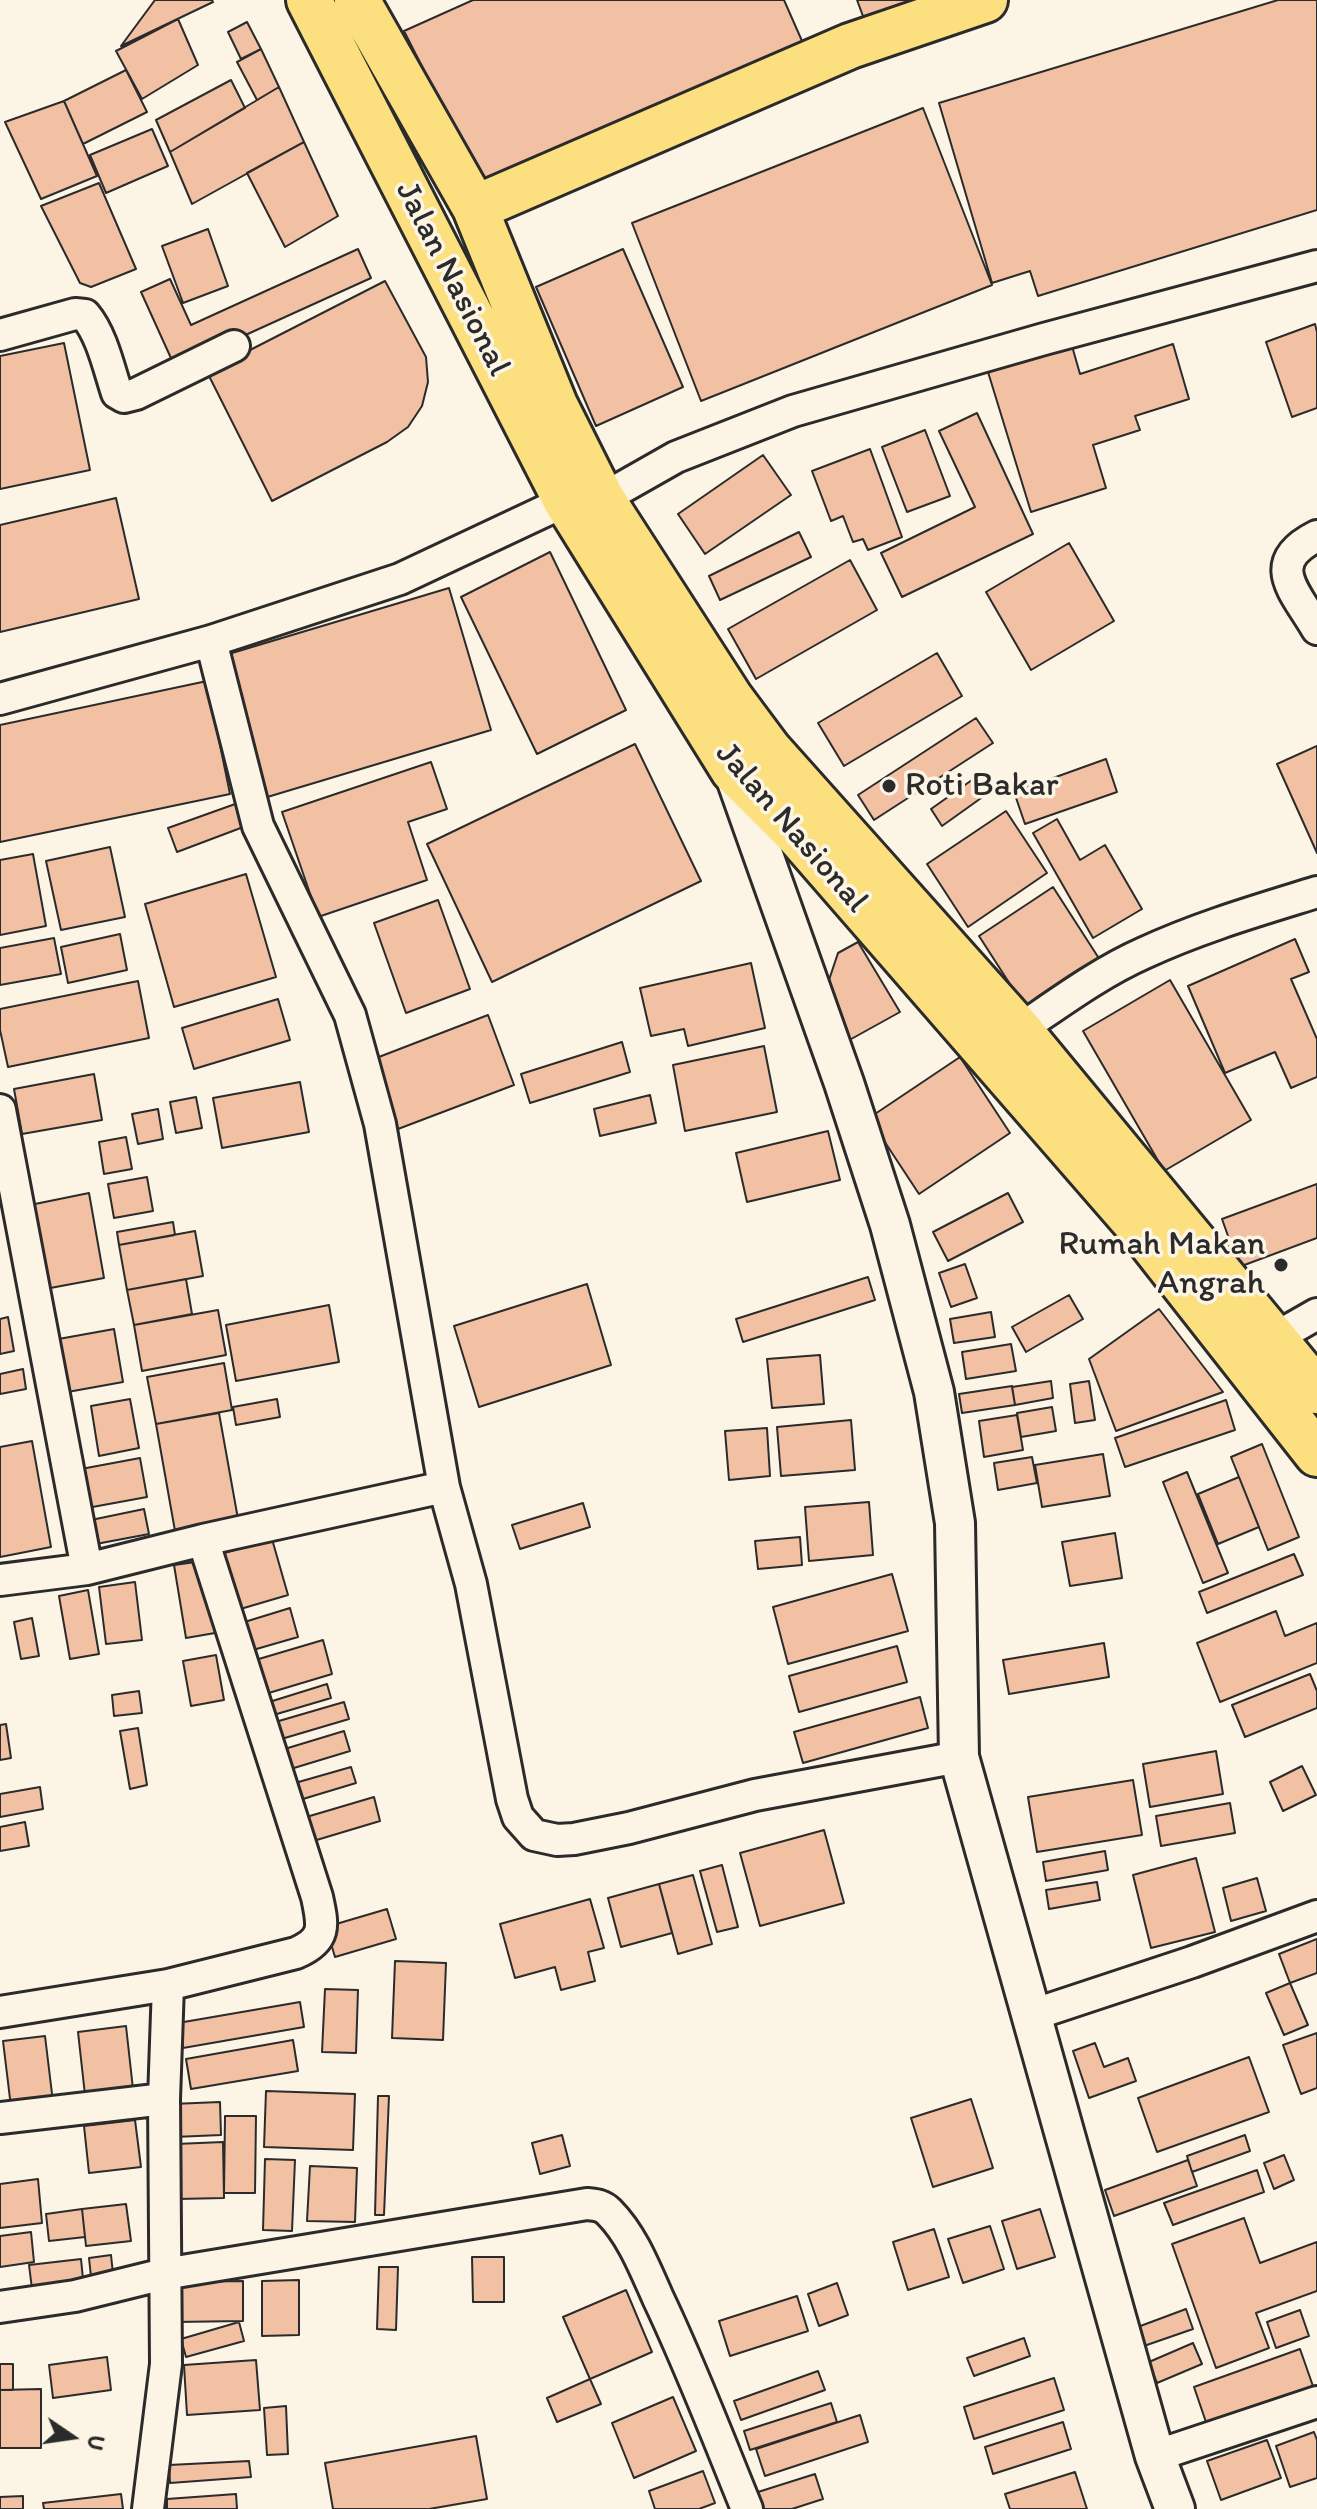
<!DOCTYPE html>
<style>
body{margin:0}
#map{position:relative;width:1317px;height:2509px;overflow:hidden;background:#fcf5e5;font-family:Itim,sans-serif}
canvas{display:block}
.north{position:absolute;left:32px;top:2397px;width:80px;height:80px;-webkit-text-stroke:6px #fcf5e5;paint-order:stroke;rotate:103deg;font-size:22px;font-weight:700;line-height:32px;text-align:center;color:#2b2b2b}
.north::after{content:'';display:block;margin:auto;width:28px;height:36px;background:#2b2b2b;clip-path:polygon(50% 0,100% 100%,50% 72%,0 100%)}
</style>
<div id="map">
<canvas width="1317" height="2509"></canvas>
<div class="north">U</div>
</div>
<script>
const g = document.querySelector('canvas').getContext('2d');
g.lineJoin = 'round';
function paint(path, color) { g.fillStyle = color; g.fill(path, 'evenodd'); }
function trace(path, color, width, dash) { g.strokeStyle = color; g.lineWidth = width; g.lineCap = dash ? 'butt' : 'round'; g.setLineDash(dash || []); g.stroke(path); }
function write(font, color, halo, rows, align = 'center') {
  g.font = font + ' Itim,sans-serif'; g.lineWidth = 7; g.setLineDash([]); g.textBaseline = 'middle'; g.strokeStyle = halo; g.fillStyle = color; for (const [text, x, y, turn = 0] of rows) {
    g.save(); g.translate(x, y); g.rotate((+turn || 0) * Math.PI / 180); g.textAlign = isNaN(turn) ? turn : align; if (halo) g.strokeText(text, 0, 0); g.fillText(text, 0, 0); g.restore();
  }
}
const building = new Path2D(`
 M155,0H212L213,2L121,46Z
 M473,0H784L806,50L486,193L404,31Z
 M857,0H952L867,27Z
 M1278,0H1317V210L1038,296L1030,271L992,283L939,103Z
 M178,19L198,65L142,99L116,51Z
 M247,22L261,49L241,59L228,32Z
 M261,49L279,87L257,100L237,62Z
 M126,70L147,112L83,144L64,101Z
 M231,80L245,108L170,152L156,120Z
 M279,87L304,142L192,204L170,152Z
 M64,101L97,176L41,199L5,122Z
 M923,108L992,285L701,401L632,223Z
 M152,129L168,166L106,193L90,155Z
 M304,142L338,216L285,247L247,173Z
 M99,183L136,269L91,287L80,283L41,206Z
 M208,229L228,286L183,303L162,246Z
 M358,249L371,278L175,367L141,292L170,279L191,325Z
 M623,249L683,387L596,426L536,287Z
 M385,281L426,357L428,382L422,406L408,427L387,442L272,501L207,372Z
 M1315,324L1317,332V408L1292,417L1266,342Z
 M64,343L90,470L0,489V356Z
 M1173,344L1189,399L1135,416L1140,430L1093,445L1106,488L1031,512L988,372L1072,346L1080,374Z
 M977,413L1033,534L902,597L881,553L975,507L939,431Z
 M925,430L950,496L907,512L882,447Z
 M870,449L902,537L868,550L863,539L853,542L843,516L831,521L812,471Z
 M763,455L791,495L705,554L678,514Z
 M116,498L139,599L0,632V525Z
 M799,532L811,557L720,600L709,576Z
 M1069,543L1114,621L1031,670L986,592Z
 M550,552L626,710L537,754L461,597Z
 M850,560L877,610L756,679L728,629Z
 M449,588L491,730L264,798L222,656Z
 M937,653L962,696L844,766L818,723Z
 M207,681L230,794L0,842V725Z
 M976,718L993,743L874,820L858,795Z
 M635,744L701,881L492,982L427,844Z
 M1317,746V853L1277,764Z
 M1106,759L1117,792L1025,824L1014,792Z
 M431,762L447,809L408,822L427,880L318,917L282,812Z
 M979,775L991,791L942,826L931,809Z
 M238,803L246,826L177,852L168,828Z
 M1006,811L1047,873L968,927L927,864Z
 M1057,819L1080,860L1105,845L1142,909L1093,938L1033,833Z
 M110,847L125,917L61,930L46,861Z
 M33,854L46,926L0,935V860Z
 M246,874L276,977L174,1007L145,904Z
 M1053,887L1100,960L1026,1009L979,936Z
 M438,900L470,989L406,1013L374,923Z
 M120,934L127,970L68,983L61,947Z
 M54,938L61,974L0,985V948Z
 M1295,939L1309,972L1291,979L1317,1039V1077L1291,1088L1275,1052L1225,1073L1188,986Z
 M858,942L900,1012L844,1043L827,986L838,953Z
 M751,963L765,1028L688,1046L684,1029L651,1036L640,988Z
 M1170,980L1251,1120L1164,1171L1083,1031Z
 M138,981L149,1038L8,1067L0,1030V1009Z
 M278,999L290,1040L194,1069L182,1028Z
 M488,1015L514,1085L398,1129L371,1060Z
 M622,1042L630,1072L530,1103L521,1074Z
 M764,1046L777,1112L685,1131L673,1065Z
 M960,1057L1010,1133L919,1194L869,1118Z
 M94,1074L102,1120L22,1134L14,1089Z
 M300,1082L309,1132L222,1148L213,1098Z
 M650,1095L656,1123L600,1136L594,1109Z
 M196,1097L202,1128L176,1133L170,1102Z
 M158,1109L163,1139L138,1144L132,1114Z
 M828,1131L840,1180L747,1202L736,1153Z
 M126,1137L132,1169L104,1174L99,1142Z
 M147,1177L153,1211L114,1218L108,1184Z
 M1317,1184V1238L1239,1267L1222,1219Z
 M89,1193L104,1278L45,1289L30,1205Z
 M1008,1193L1023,1222L948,1261L933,1232Z
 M173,1222L175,1235L119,1245L117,1232Z
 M195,1231L203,1276L127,1290L119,1245Z
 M965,1264L977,1298L951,1307L939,1273Z
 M868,1277L875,1300L743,1342L736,1319Z
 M186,1279L192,1314L134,1325L127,1290Z
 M587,1284L611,1365L479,1407L454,1326Z
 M1069,1295L1083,1319L1026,1352L1012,1327Z
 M329,1305L339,1362L236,1381L226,1325Z
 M1159,1309L1223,1392L1116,1431L1089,1359Z
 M218,1310L226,1355L142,1371L134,1325Z
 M991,1312L995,1337L954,1343L950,1319Z
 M8,1317L14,1351L0,1354V1319Z
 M114,1329L123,1382L62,1393L53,1340Z
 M1011,1344L1016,1371L966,1379L962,1352Z
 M820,1355L824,1404L772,1408L767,1359Z
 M224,1363L232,1410L156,1424L147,1377Z
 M23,1369L26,1389L0,1394V1374Z
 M1051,1381L1053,1398L1015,1405L1012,1387Z
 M1089,1381L1095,1420L1075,1423L1070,1384Z
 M1012,1386L1015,1405L962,1413L959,1394Z
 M130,1399L139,1448L99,1456L91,1406Z
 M277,1399L280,1417L236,1425L233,1407Z
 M1226,1400L1235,1430L1125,1467L1115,1438Z
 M1052,1407L1056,1431L1021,1437L1017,1413Z
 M219,1413L238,1519L175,1531L156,1424Z
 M1017,1415L1023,1450L984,1457L979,1421Z
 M851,1420L855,1470L781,1476L777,1427Z
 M767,1428L770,1476L729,1480L725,1431Z
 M32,1441L51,1547L0,1557V1447Z
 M1262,1444L1299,1537L1268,1550L1231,1457Z
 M1103,1454L1110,1496L1042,1507L1035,1465Z
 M1032,1457L1037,1483L998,1490L994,1463Z
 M140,1458L147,1497L87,1508L81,1469Z
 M1187,1472L1228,1573L1203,1583L1163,1482Z
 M1239,1477L1259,1527L1218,1544L1198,1494Z
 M869,1502L873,1555L809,1561L805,1507Z
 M583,1503L590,1527L520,1549L512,1525Z
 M144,1509L149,1534L96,1544L91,1520Z
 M1115,1533L1122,1578L1070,1586L1062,1542Z
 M800,1537L802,1565L758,1569L755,1541Z
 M272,1539L288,1595L237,1610L221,1554Z
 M1294,1554L1303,1575L1207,1613L1199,1592Z
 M203,1561L215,1633L186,1638L174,1565Z
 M892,1574L908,1631L788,1664L773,1607Z
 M135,1582L142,1640L106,1644L99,1587Z
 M88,1590L99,1654L70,1659L59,1596Z
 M290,1608L298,1637L246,1652L238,1624Z
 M1276,1611L1285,1636L1317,1623V1663L1220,1702L1197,1643Z
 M32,1618L39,1656L21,1659L14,1622Z
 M323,1640L332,1674L262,1695L252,1661Z
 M1104,1643L1109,1677L1009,1694L1003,1660Z
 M897,1646L907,1682L799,1712L789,1676Z
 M216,1655L224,1700L191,1706L183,1661Z
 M1310,1674L1317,1691V1708L1245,1737L1232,1705Z
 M327,1684L331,1698L270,1716L266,1703Z
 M139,1691L142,1713L114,1716L112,1695Z
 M920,1697L928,1728L803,1763L794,1732Z
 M344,1702L349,1719L278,1740L272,1723Z
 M6,1724L11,1758L0,1760V1725Z
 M138,1728L147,1785L130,1789L120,1731Z
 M344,1731L350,1751L284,1771L278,1751Z
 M1216,1751L1223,1794L1150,1807L1143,1764Z
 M1302,1766L1316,1795L1283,1811L1270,1782Z
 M351,1767L356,1783L293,1802L288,1785Z
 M1133,1780L1142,1835L1037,1852L1028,1797Z
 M40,1787L43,1809L0,1817V1794Z
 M374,1797L380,1821L310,1842L303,1818Z
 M1230,1803L1235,1833L1161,1846L1156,1816Z
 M25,1822L29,1846L0,1851V1827Z
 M824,1830L844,1903L760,1926L740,1853Z
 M1105,1851L1108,1870L1046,1881L1043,1862Z
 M1196,1858L1215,1932L1151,1948L1133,1875Z
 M722,1865L738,1927L717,1932L700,1871Z
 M693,1875L712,1944L678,1954L659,1884Z
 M1257,1878L1266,1911L1231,1921L1223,1888Z
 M1097,1882L1100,1900L1049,1909L1046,1890Z
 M659,1884L672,1933L621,1947L608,1898Z
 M590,1899L604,1948L588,1952L595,1981L561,1990L555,1967L515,1978L500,1924Z
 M387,1909L396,1939L335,1957L326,1927Z
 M1317,1939V1973L1290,1983L1279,1954Z
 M395,1961L446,1963L443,2040L392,2038Z
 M1290,1983L1308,2025L1284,2035L1266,1993Z
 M325,1989L358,1990L356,2053L322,2052Z
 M300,2002L304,2027L183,2048L178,2023Z
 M126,2026L134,2098L86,2104L78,2032Z
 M1317,2033V2088L1301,2094L1283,2045Z
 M45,2036L53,2102L11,2107L3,2041Z
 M293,2040L298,2071L191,2089L186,2059Z
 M1095,2043L1104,2067L1128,2058L1136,2081L1089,2098L1073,2051Z
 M1249,2057L1269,2112L1157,2152L1138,2098Z
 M266,2091L355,2094L353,2150L264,2147Z
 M378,2096H389L384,2215H375Z
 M971,2099L993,2168L933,2187L911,2118Z
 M220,2102L221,2135L174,2137L172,2104Z
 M225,2116H256L255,2193H224Z
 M135,2120L141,2167L89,2173L84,2126Z
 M562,2135L570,2166L540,2174L532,2143Z
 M1245,2135L1250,2151L1192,2172L1187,2156Z
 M223,2142L224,2198L178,2199L176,2144Z
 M1284,2155L1294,2180L1274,2189L1264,2163Z
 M265,2159L295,2160L292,2231L263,2230Z
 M1188,2160L1197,2186L1114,2216L1105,2190Z
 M310,2166L357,2168L355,2222L307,2221Z
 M1257,2170L1264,2192L1173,2225L1164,2203Z
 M38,2179L42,2223L0,2228V2184Z
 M126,2204L131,2241L86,2246L82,2209Z
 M82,2209L85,2237L49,2241L46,2214Z
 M1040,2209L1055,2257L1017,2269L1002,2221Z
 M1244,2218L1260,2263L1317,2242V2291L1256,2313L1269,2348L1216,2368L1172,2244Z
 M990,2226L1004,2269L963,2283L948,2239Z
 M934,2229L949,2277L908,2290L893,2242Z
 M31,2232L34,2262L0,2267V2236Z
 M111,2255L114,2283L92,2286L89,2258Z
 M472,2257H504V2302H473Z
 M81,2259L85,2299L34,2305L29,2265Z
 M379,2267H398L396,2330L377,2329Z
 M299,2280V2335L262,2336V2281Z
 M243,2281V2321L175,2322L174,2282Z
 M837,2283L848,2315L819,2326L808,2294Z
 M626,2290L652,2352L590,2379L563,2317Z
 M797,2296L808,2331L730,2356L719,2321Z
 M1186,2309L1193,2329L1141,2347L1135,2328Z
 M1300,2310L1309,2336L1276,2348L1267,2322Z
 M239,2322L244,2341L186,2357L181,2339Z
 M1024,2338L1030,2356L974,2376L967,2358Z
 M1193,2343L1202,2364L1157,2383L1149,2362Z
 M1300,2349L1314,2389L1208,2428L1194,2387Z
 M107,2357L111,2390L53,2398L49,2365Z
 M256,2360L260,2410L187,2415L184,2365Z
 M0,2364H13V2390H0Z
 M818,2371L825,2390L741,2420L734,2401Z
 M1054,2378L1064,2410L974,2439L964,2407Z
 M590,2379L601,2404L557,2422L547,2398Z
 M41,2389V2448H0V2390Z
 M673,2397L696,2451L634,2478L612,2423Z
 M831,2403L837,2422L750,2450L744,2431Z
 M286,2406L288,2454L267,2455L264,2408Z
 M860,2415L868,2442L765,2476L756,2449Z
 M1063,2422L1071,2449L993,2474L985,2447Z
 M1314,2432L1317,2440V2478L1290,2487L1276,2446Z
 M476,2436L487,2499L429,2509H333L325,2463Z
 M1267,2440L1281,2478L1221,2500L1207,2461Z
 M249,2461L251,2477L170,2483L169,2465Z
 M703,2471L715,2503L699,2509H655L649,2491Z
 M1075,2472L1087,2509H1010L1005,2494Z
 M815,2474L823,2499L792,2509H763L758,2492Z
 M121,2494L123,2509H44L43,2503Z
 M236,2494L237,2509H167V2499Z
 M23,2496V2509H0V2497Z`);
paint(building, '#f2c0a3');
trace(building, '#2b2b2b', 2);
const minor = new Path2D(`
 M0,335L75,314L85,315C102,335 109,369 117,393L124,397L136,394L234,346
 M602,499L676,457L793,411L1044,339L1317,266
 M1317,536C1263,563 1295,591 1317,629
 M211,641L258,826L350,1015L380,1124L444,1487L471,1584L512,1799L518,1817L534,1835L557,1840L574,1839L629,1828L755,1795L959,1757
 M0,699L211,641L400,579L566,501
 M1019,1030C1059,1003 1099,973 1144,953C1200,927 1259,910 1317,892
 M0,1110L87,1569
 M1275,1338L1317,1314
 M0,1580L87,1569L203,1540L444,1487
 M0,2012L168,1985L296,1953C327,1940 323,1925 317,1897L203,1540
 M1032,2015L1192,1962L1317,1916
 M0,2118L164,2099
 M0,2307L75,2296L164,2274L587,2204C596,2205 602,2205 609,2212C632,2235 645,2269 658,2298C691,2367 718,2438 747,2509
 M1155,2456L1317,2402
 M148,2509L166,2364L164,2099L168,1985`);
const tertiary = new Path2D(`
 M733,770L844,1083L890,1225L934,1392L955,1523L959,1757L1155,2456L1175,2509`);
const trunk = new Path2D(`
 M309,0L566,501L733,770L799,836L1134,1221L1317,1454
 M357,0L475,208L555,405L602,499L731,699L769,750L1019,1030L1317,1391
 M475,208L850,46L985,0`);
trace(minor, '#2b2b2b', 36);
trace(tertiary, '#2b2b2b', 44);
trace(trunk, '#2b2b2b', 50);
trace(minor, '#fcf5e5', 30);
trace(tertiary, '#fcf5e5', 38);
trace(trunk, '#fce080', 44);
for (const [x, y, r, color] of [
 [889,786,8,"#2b2b2b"],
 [1281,1265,8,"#2b2b2b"]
]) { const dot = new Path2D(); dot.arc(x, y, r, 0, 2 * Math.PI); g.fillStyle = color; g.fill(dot); trace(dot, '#fcf5e5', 3); }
write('34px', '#2b2b2b', '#fcf5e5', [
 ["Jalan Nasional",452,279,63],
 ["Jalan Nasional",791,828,49]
]);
write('34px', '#2b2b2b', '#fcf5e5', [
 ["Roti Bakar",905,786],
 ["Rumah Makan",1265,1245,"right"],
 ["Angrah",1265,1284,"right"]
], 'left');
</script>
